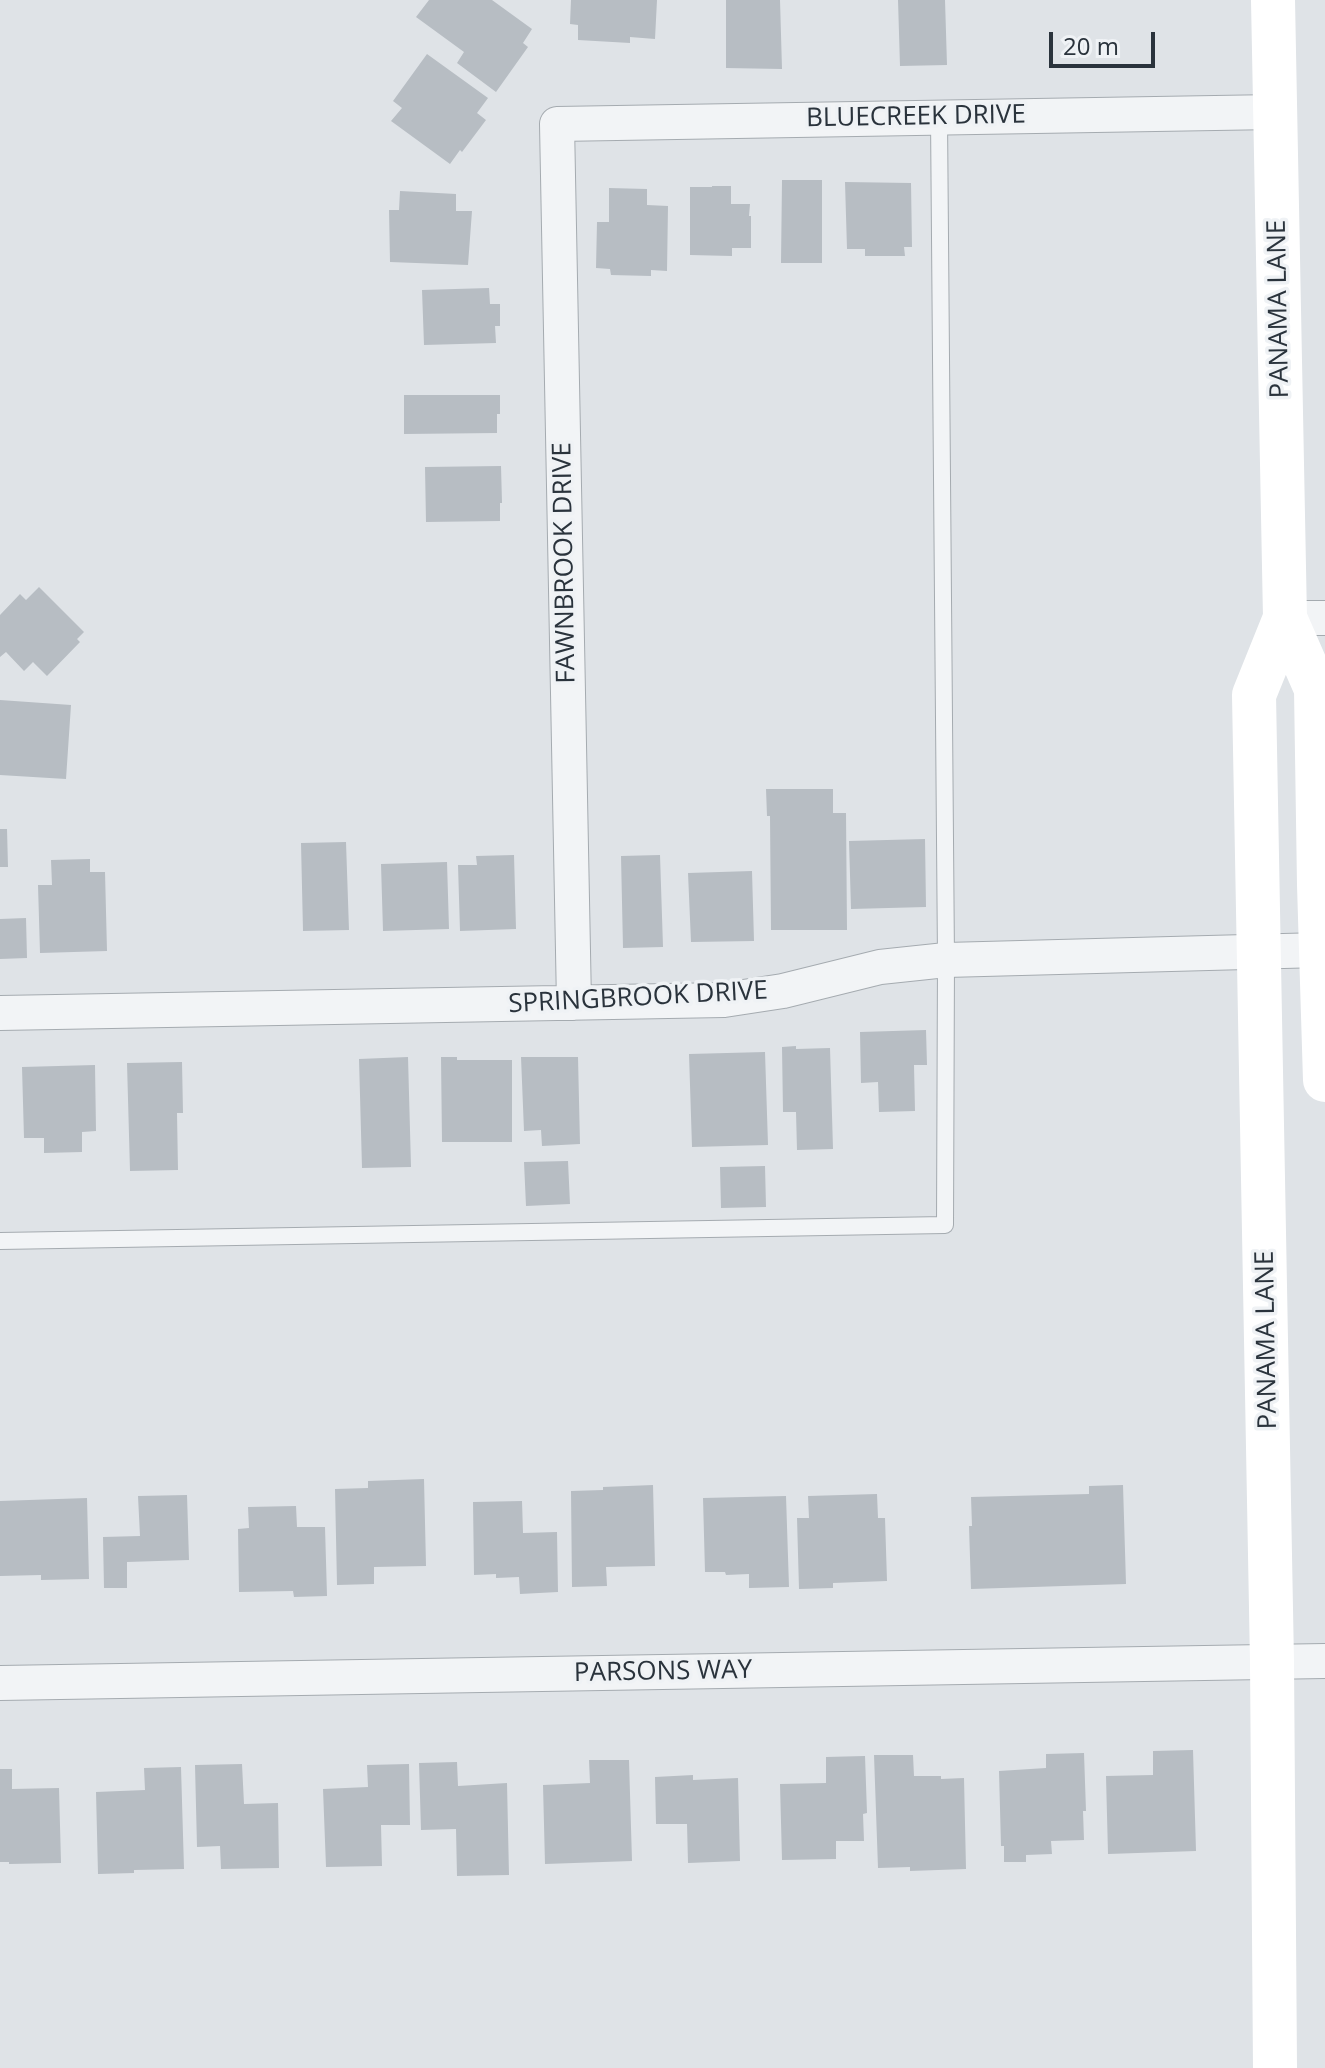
<!DOCTYPE html>
<style>
body{margin:0}
#map{position:relative;width:1325px;height:2068px;overflow:hidden;background:#dfe3e7;font-family:"Open Sans",sans-serif}
canvas{display:block}
.scale{position:absolute;left:1049px;top:32px;width:106px;height:36px;box-sizing:border-box;border:4px solid #2a333c;border-top:0;padding-left:10px;font-size:24px;line-height:28px;white-space:nowrap;color:#2a333c;-webkit-text-stroke:6px #eff2f5;paint-order:stroke}
</style>
<div id="map">
<canvas width="1325" height="2068"></canvas>
<div class="scale">20 m</div>
</div>
<script>
const g = document.querySelector('canvas').getContext('2d');
g.lineJoin = 'round';
function paint(path, color) { g.fillStyle = color; g.fill(path, 'evenodd'); }
function trace(path, color, width, dash) { g.strokeStyle = color; g.lineWidth = width; g.lineCap = dash ? 'butt' : 'round'; g.setLineDash(dash || []); g.stroke(path); }
function write(font, color, halo, rows, align = 'center') {
  g.font = font + ' "Open Sans",sans-serif'; g.lineWidth = 7; g.setLineDash([]); g.textBaseline = 'middle'; g.strokeStyle = halo; g.fillStyle = color; for (const [text, x, y, turn = 0] of rows) {
    g.save(); g.translate(x, y); g.rotate((+turn || 0) * Math.PI / 180); g.textAlign = isNaN(turn) ? turn : align; if (halo) g.strokeText(text, 0, 0); g.fillText(text, 0, 0); g.restore();
  }
}
paint(new Path2D(`
 M429,0H492L532,29L523,43L528,47L496,92L457,63L464,52L416,17Z
 M571,0H657L655,39L630,37V43L578,40V25L570,24Z
 M726,0H780L782,69L726,68Z
 M898,0H945L947,65L900,66Z
 M427,54L488,98L477,113L486,120L462,152L460,150L450,164L391,121L402,108L393,101Z
 M782,180H822V263H781Z
 M845,182L911,183L912,247H904L905,256H865V249H847Z
 M712,186H731V204H750L749,216H751V248H732V256L690,255V187H712Z
 M609,188L647,189V205L668,206L667,271L651,270V276L611,275L610,269L596,268L597,222H609Z
 M400,191L456,194V211H472L468,265L390,262L389,210H399Z
 M489,288L490,304H500V326H495L496,343L424,345L422,290Z
 M404,395H500V414H497V433L404,434Z
 M501,466L502,503H500V521L426,522L425,467Z
 M39,587L84,632L77,639L80,642L47,676L33,662L24,671L6,652L0,657V615L20,594L26,600Z
 M0,700L71,705L66,779L0,775Z
 M766,789H833V813H846L847,930H771L770,816H767Z
 M0,829H7L8,867H0Z
 M925,839L926,907L851,909L849,841Z
 M346,842L349,930L303,931L301,843Z
 M514,855L516,929L460,931L458,865H477L476,856Z
 M660,855L663,947L623,948L621,856Z
 M90,859V872H105L107,951L40,953L38,885H52L51,860Z
 M447,862L449,929L383,931L381,864Z
 M752,871L754,941L691,942L688,873Z
 M26,918L27,958L0,959V919Z
 M926,1030L927,1065H914L915,1111L879,1112L878,1082L861,1083L860,1032Z
 M796,1046V1049L830,1048L833,1149L797,1150L796,1112H783L782,1047Z
 M765,1052L768,1145L692,1147L689,1054Z
 M408,1057L411,1167L362,1168L359,1059Z
 M441,1057H457V1060H512V1142H442Z
 M521,1057H578L580,1144L542,1146L541,1130L524,1131Z
 M182,1062L183,1113H177L178,1170L130,1171L127,1063Z
 M95,1065L96,1131L82,1132V1152L44,1153V1138H24L22,1067Z
 M568,1161L570,1204L526,1206L524,1162Z
 M765,1166L766,1207L721,1208L720,1167Z
 M424,1479L426,1566L374,1567V1584L337,1585L335,1489L368,1488V1481Z
 M653,1485L655,1566L606,1567L607,1586L572,1587L571,1491L603,1490V1487Z
 M1123,1485L1126,1584L971,1589L969,1526H972L971,1497L1089,1494V1486Z
 M877,1494L878,1518H885L887,1581L833,1583V1588L799,1589L797,1518H809L808,1496Z
 M187,1495L189,1560L127,1562V1588H104L103,1537L140,1536L138,1496Z
 M786,1496L789,1587L749,1588V1574L726,1575L725,1572H705L703,1498Z
 M87,1498L89,1579L41,1580V1575L0,1576V1501Z
 M522,1501L523,1533L557,1532L558,1592L520,1594L519,1577L496,1578V1574L474,1575L473,1502Z
 M296,1506L297,1527H325L327,1596L294,1597L293,1591L239,1592L238,1529L249,1528L248,1507Z
 M1193,1750L1196,1851L1108,1854L1106,1776L1153,1775V1751Z
 M1084,1753L1086,1811H1083L1084,1840L1051,1841L1052,1854L1026,1855V1862H1004V1846H1001L999,1771L1046,1768V1754Z
 M874,1755H913L914,1776H941V1779L964,1778L966,1869L910,1871V1867L878,1868Z
 M865,1756L867,1813L863,1814L864,1841H836V1859L782,1860L780,1784L826,1783V1757Z
 M589,1760H629L632,1861L545,1864L543,1785L590,1783Z
 M457,1762L458,1786L507,1783L509,1875L457,1876L456,1829L421,1830L419,1763Z
 M242,1764L244,1804L278,1803L279,1868L221,1869L220,1846L197,1847L195,1765Z
 M409,1764L410,1825H381L382,1866L326,1867L323,1789L368,1787L367,1765Z
 M181,1767L184,1869L134,1870V1873L98,1874L96,1792L145,1790L144,1768Z
 M0,1769H12V1789L59,1788L61,1863L9,1864V1862H0Z
 M693,1775V1780L738,1778L740,1861L688,1863L687,1824H656L655,1777Z`), '#b7bdc3');
const service = new Path2D(`
 M0,1241L945,1225L946,960L939,117`);
const minor = new Path2D(`
 M1285,618H1325
 M574,1003L557,124L1275,112
 M0,1013L724,1000L783,991L880,967L946,960L1321,950
 M0,1683L1325,1661`);
trace(service, '#a5abb0', 18);
trace(minor, '#a5abb0', 36);
trace(service, '#f2f4f6', 16);
trace(minor, '#f2f4f6', 34);
trace(new Path2D(`
 M1273,0L1285,618L1316,689L1319,885L1325,1080
 M1275,2068L1272,1662L1254,695L1285,618`), '#fff', 44);
write('26px', '#2a333c', '#eff2f5', [
 ["BLUECREEK DRIVE",916,117,-1],
 ["PANAMA LANE",1279,309,-91],
 ["FAWNBROOK DRIVE",565,563,-91],
 ["SPRINGBROOK DRIVE",638,998,-3],
 ["PANAMA LANE",1267,1340,-91],
 ["PARSONS WAY",663,1672,-1]
]);
</script>
